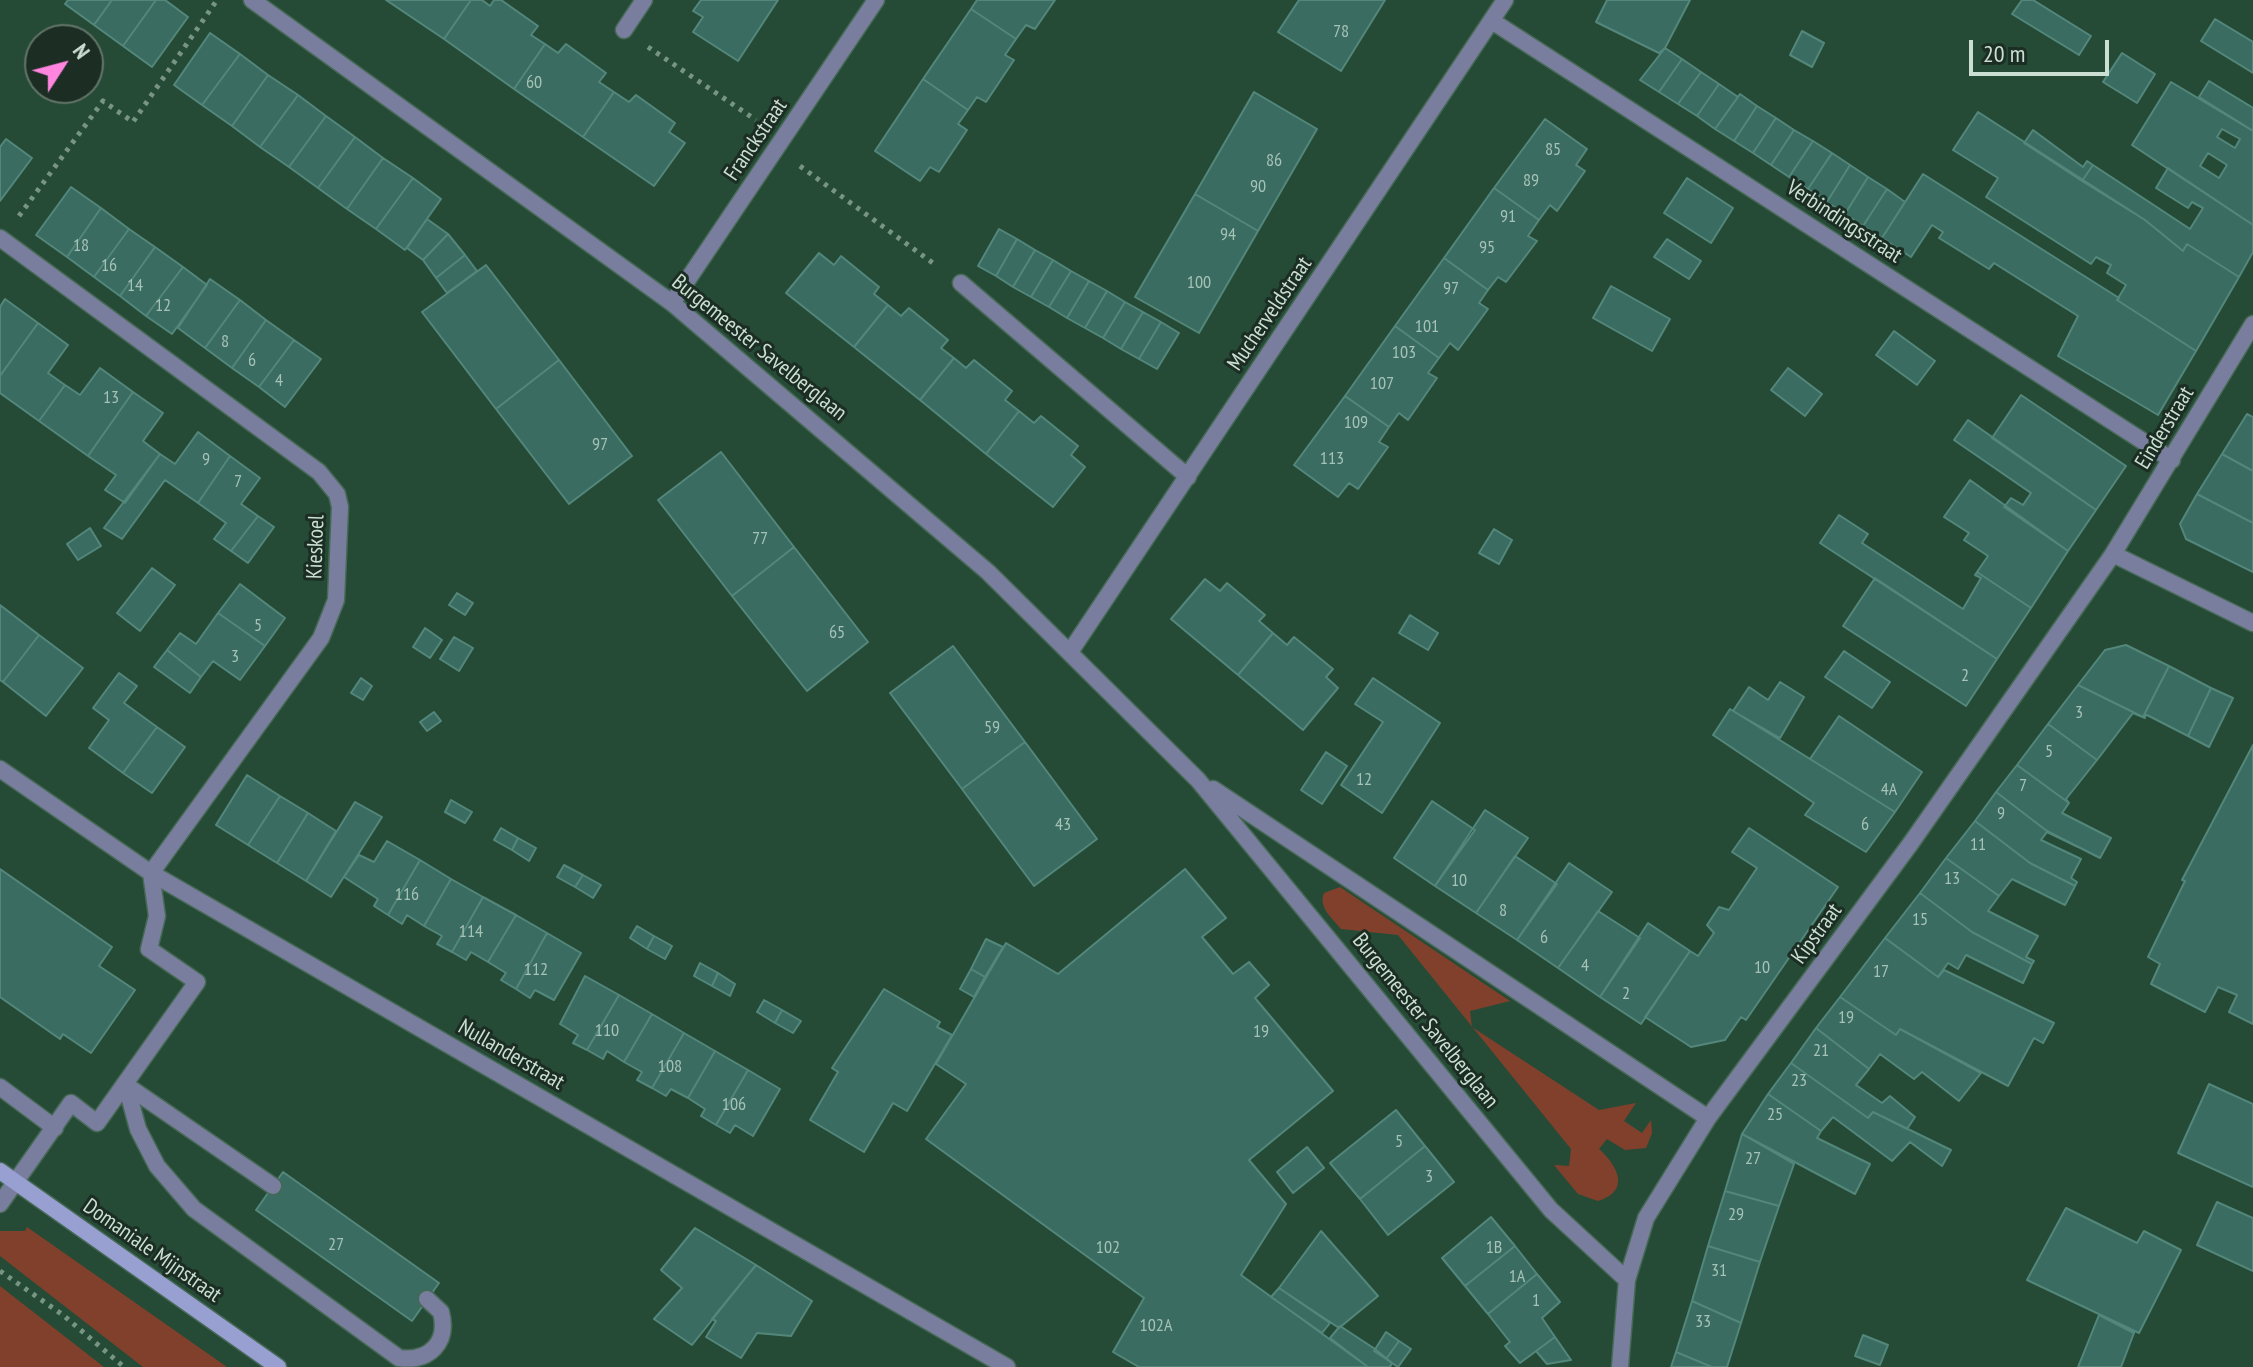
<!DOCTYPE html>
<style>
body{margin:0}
#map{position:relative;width:2253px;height:1367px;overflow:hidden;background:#254b36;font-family:"PT Sans Narrow",sans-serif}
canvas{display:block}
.north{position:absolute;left:24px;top:24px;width:80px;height:80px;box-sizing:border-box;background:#1c2d23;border:2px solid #627469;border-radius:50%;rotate:54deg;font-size:22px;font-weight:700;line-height:32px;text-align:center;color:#cadfd2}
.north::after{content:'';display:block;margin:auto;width:28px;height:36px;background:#ff85df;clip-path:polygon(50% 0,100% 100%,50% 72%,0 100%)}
.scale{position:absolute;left:1969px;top:40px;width:140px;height:36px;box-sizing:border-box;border:4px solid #cadfd2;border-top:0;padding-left:10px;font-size:24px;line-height:28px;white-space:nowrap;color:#cadfd2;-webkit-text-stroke:6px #1c2d23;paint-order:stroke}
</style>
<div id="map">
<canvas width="2253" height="1367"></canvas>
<div class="north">N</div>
<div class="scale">20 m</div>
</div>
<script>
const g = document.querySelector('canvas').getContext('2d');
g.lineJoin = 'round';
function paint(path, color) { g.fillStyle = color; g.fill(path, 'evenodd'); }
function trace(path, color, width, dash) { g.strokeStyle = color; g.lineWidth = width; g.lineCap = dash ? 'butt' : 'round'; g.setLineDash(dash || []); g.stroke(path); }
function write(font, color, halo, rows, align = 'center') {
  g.font = font + ' "PT Sans Narrow",sans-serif'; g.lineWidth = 6; g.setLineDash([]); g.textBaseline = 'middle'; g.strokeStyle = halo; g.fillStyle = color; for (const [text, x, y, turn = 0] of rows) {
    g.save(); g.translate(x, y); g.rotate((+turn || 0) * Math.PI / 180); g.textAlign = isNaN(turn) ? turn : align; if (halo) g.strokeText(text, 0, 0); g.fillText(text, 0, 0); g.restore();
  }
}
paint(new Path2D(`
 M1340,887L1510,1001L1470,1011L1472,1027L1599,1110L1636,1103L1624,1121L1642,1133L1651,1120L1652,1133L1646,1148L1625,1150L1607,1139L1599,1149C1618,1166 1631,1191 1598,1201L1578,1194L1554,1165L1569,1166L1571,1149L1398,935L1341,929C1332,918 1318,907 1324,893Z
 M27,1227L227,1367H143L0,1256V1231H25Z
 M0,1286L104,1367H0Z`), '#81402c');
const building = new Path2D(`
 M68,0H112L94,25L65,4Z
 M112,0H156L123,46L94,25Z
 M156,0H165L188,17L152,67L123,46Z
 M386,0H471L444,39Z
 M471,0H482L490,6L494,0H501L538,26L531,35L545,44L514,89L444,39Z
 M701,0H778L738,61L693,32L703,17L693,11Z
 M977,0H1055L1035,29L1026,25L1016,39L971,9Z
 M1299,0H1385L1341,71L1278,32Z
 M1607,0H1690L1665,48L1659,53L1596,22Z
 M2022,0H2033L2091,36L2079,55L2012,14Z
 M971,9L1016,39L1005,55L1014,60L986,102L977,97L968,110L923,79Z
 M2215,19L2253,42V73L2201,41Z
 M1802,31L1824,43L1812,67L1790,55Z
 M210,33L240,54L202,105L174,85Z
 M545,44L558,53L566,44L606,73L599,82L614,92L583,137L514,89Z
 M1665,48L1682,59L1659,92L1640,80Z
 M2122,53L2155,74L2137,103L2103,82Z
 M240,54L268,75L232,126L202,105Z
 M1682,59L1701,72L1678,104L1659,92Z
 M1701,72L1719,84L1697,116L1678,104Z
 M268,75L298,95L260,147L232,126Z
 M923,79L968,110L958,124L967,130L939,172L930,167L920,181L875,151Z
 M2209,81L2253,108V131L2199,97Z
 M2171,82L2253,131V225L2132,145ZM2222,129L2240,139L2235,148L2217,137ZM2208,153L2227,165L2219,178L2200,166Z
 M1719,84L1738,97L1715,129L1697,116Z
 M614,92L629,102L636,95L675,123L669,132L685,143L654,186L583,137Z
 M1254,92L1317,129L1258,231L1195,194Z
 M1740,94L1757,106L1734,141L1715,129Z
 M298,95L326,116L289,167L260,147Z
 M1757,106L1776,118L1753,153L1734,141Z
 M1978,112L2145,220L2183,251L2187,244L2239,277L2196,351L2117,300L2126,285L2107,273L2111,265L2096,257L2091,264L1986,197L1998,178L1953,150Z
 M326,116L355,137L318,188L289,167Z
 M1776,118L1794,130L1771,165L1753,153Z
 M1545,119L1587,149L1576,165L1585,171L1557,211L1550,205L1539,220L1494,188Z
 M1794,130L1813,141L1789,177L1771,165Z
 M2033,130L2083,167L2087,161L2093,165L2082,181L2024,143Z
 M355,137L383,158L347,209L318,188Z
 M6,139L32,158L0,201V147Z
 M1813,141L1832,153L1808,189L1789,177Z
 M1832,153L1850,165L1827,202L1808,189Z
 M383,158L413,178L376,229L347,209Z
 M1850,165L1868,177L1845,214L1827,202Z
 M2093,165L2190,229L2203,208L2192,202L2188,208L2156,188L2168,168L2253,225V252L2239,277L2187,244L2183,251L2145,220L2082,181Z
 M1923,174L2119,298L2117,300L2196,351L2158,415L2058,356L2078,316L1994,263L1989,269L1939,238L1943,232L1932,225L1911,257L1882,238Z
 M1868,177L1887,189L1863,226L1845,214Z
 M413,178L441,199L405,250L376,229Z
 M1687,178L1733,208L1711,243L1664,213Z
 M71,187L101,208L67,257L36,235Z
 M1494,188L1539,220L1528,236L1537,241L1506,282L1498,277L1488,290L1444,258Z
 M1887,189L1905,202L1882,238L1863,226Z
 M1195,194L1258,231L1199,333L1135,297Z
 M101,208L129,229L94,277L67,257Z
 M427,219L448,234L423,260L407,248Z
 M129,229L155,247L120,296L94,277Z
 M999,229L1017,239L996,276L978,266Z
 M448,234L465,255L436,278L423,260Z
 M1017,239L1035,250L1013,287L996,276Z
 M1667,239L1701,261L1689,279L1654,257Z
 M155,247L183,267L146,316L120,296Z
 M1035,250L1053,260L1031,297L1013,287Z
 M819,253L834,265L841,256L879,287L874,294L888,305L854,347L786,293Z
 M465,255L477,271L447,293L436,278Z
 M1444,258L1488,290L1479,303L1488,309L1458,350L1450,343L1439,358L1395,326Z
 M1053,260L1071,271L1049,307L1031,297Z
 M486,265L559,360L496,409L422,312Z
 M183,267L207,285L172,334L146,316Z
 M1071,271L1089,281L1067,318L1049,307Z
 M210,279L240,300L205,348L178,328Z
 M1089,281L1107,291L1085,328L1067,318Z
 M1611,286L1670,319L1652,351L1593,318Z
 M1107,291L1125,302L1103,338L1085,328Z
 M5,299L38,323L0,376V307Z
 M240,300L266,320L232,368L205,348Z
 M1125,302L1143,312L1121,349L1103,338Z
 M888,305L901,316L909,308L948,340L941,348L954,358L920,400L854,347Z
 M1143,312L1161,322L1139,359L1121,349Z
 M266,320L294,340L259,387L232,368Z
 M1161,322L1179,333L1157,369L1139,359Z
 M38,323L68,345L48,373L65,385L39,421L0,393V376Z
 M1395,326L1439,358L1428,373L1437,378L1408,420L1399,413L1389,427L1345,396Z
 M1894,331L1935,361L1917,385L1876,355Z
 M294,340L321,359L285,407L259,387Z
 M954,358L966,368L974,360L1012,391L1005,400L1019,411L986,454L920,400Z
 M559,360L632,456L569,504L496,409Z
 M100,368L133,392L88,456L39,421L65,385L80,395Z
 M1788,368L1822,394L1805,416L1771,390Z
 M133,392L163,413L143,441L160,454L125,503L105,490L116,475L88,456Z
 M2021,395L2126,466L2096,510L1992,438Z
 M1345,396L1389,427L1379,442L1388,447L1358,489L1349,483L1338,497L1294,465Z
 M1019,411L1034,423L1041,416L1078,446L1071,455L1085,467L1053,507L986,454Z
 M2247,414L2253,417V471L2222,454Z
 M1968,420L2096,510L2068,551L2004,507L2011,498L2023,505L2031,493L1954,440Z
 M198,432L230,456L198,503L165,480L122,539L104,528L160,454L175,464Z
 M721,452L794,547L732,596L658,500Z
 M2222,454L2253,471V523L2197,494Z
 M230,456L260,478L241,504L258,516L231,551L214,539L226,523L198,503Z
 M1970,480L2068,551L2031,608L1977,572L1988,556L1964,540L1969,533L1944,517Z
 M2197,494L2253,523V572L2186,539L2180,524Z
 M1839,515L1868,534L1862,543L1963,609L1981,578L1975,575L1977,572L2031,608L1997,659L1820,543Z
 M258,516L274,527L248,563L231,551Z
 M90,528L101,546L78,560L67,544Z
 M1494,529L1512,540L1499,564L1479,553Z
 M794,547L868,642L807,691L732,596Z
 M152,568L175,585L140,631L117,613Z
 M1875,578L1997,659L1966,706L1843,626Z
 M1205,579L1220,591L1227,583L1265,615L1259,621L1273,633L1238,675L1171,619Z
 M240,584L285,618L265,646L218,613Z
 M457,593L473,603L465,615L449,605Z
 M0,605L39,635L3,682L0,680Z
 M218,613L265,646L240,680L213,661L201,677L167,650L180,633L196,644Z
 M1410,615L1438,633L1428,650L1399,633Z
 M425,628L442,640L430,658L413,647Z
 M1273,633L1287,645L1294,637L1333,669L1326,677L1338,688L1303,730L1238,675Z
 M39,635L83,668L46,716L3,682Z
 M454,637L473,648L459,671L440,659Z
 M2126,645L2169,666L2143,717L2078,685L2105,650Z
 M953,646L1025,742L962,789L890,693Z
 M167,650L201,677L190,693L154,667Z
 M1844,651L1890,682L1872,708L1825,677Z
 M2169,666L2211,688L2188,736L2147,715L2143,717Z
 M119,673L137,686L124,703L157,727L123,773L89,748L109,720L93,708Z
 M361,678L372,686L363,700L351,693Z
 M1373,678L1440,723L1382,813L1341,785L1383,722L1355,704Z
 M1780,682L1804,697L1780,738L1733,711L1749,687L1768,700Z
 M2078,685L2145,718L2133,713L2097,760L2048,724Z
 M2211,688L2233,698L2209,747L2188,736Z
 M1730,709L1895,812L1866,852L1805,815L1814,803L1713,735Z
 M434,712L441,721L427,731L420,722Z
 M1839,716L1922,772L1895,812L1810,759Z
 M2048,724L2097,760L2066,799L2069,803L2017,765Z
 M157,727L185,747L152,793L123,773Z
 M1025,742L1097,839L1034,886L962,789Z
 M2253,745V1024L2229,1012L2237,995L2218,987L2205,1012L2151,984L2160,964L2148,957L2185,881L2182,880Z
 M1326,752L1347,766L1322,804L1301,790Z
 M2017,765L2069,803L2062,813L2111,838L2100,858L2047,831L1996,792Z
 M247,775L280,796L248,845L216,825Z
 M1996,792L2047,831L2078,847L2047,832L2041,840L2081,859L2071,878L2077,882L2075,886L2030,863L1975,821Z
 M280,796L308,813L277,863L248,845Z
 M451,800L472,812L465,823L445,812Z
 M1432,801L1475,830L1435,886L1394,858Z
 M355,802L382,817L331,897L306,881Z
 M1485,810L1528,838L1476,913L1435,886Z
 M308,813L336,831L306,881L277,863Z
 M1975,821L2030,863L2075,886L2065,905L2012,879L1999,896L1946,858Z
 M501,828L518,838L512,850L494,840Z
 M1749,828L1838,887L1746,1020L1741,1017L1725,1040L1691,1047L1645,1017L1690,951L1698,956L1714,933L1707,925L1719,907L1729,910L1757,868L1732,852Z
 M518,838L536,848L529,861L512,850Z
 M387,841L420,860L388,915L374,906L378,899L344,877L359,855L374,862Z
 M1515,856L1557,884L1517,940L1476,913Z
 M1946,858L1999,896L1988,911L2038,936L2026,957L2034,961L2032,964L1972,932L1920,893Z
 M420,860L451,879L424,926L407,915L402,924L388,915Z
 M1569,863L1612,892L1558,968L1517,940Z
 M564,865L583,875L575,887L557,877Z
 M0,869L112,947L99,966L135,990L91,1053L63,1034L60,1039L0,997Z
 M1185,869L1226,918L1202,937L1233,974L1249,962L1269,985L1255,998L1333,1091L1249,1160L1286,1204L1241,1275L1368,1367H1139L1113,1352L1144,1298L926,1139L966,1084L936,1064L1006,943L1058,974Z
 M583,875L601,885L593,898L575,887Z
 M451,879L483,897L452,952L437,944L442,936L424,926Z
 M1920,893L1972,932L2032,964L2023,983L1966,955L1958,969L1948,963L1938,977L1885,938Z
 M483,897L516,915L488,962L471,952L466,960L452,952Z
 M1598,911L1640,938L1600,997L1558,968Z
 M516,915L547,933L516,989L501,980L506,973L488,962Z
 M1648,923L1690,951L1641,1024L1600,997Z
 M637,926L654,936L647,949L630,938Z
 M547,933L581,953L554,1000L535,990L530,998L516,989Z
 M654,936L672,946L665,959L647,949Z
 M1885,938L1938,977L1944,970L2054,1023L2043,1043L2034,1038L2008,1086L1900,1029L1896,1035L1840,997Z
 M986,939L1003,947L985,977L971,969Z
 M700,963L718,973L712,986L694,976Z
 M971,969L985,977L974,997L960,989Z
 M718,973L735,984L730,996L712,986Z
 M585,976L619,995L587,1050L573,1043L578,1035L560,1024Z
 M884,989L940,1022L937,1027L952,1035L907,1111L893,1103L864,1152L810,1120L838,1072L832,1068Z
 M619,995L652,1014L624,1062L607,1051L603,1059L587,1050Z
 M1840,997L1896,1035L1900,1029L1981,1073L1959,1101L1922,1072L1914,1079L1880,1054L1869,1069L1816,1028Z
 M764,1000L782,1010L775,1023L757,1012Z
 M782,1010L801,1021L793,1033L775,1023Z
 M652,1014L684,1033L652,1088L637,1080L642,1072L624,1062Z
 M1816,1028L1869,1069L1856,1085L1882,1103L1890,1096L1915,1117L1907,1129L1873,1112L1868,1118L1791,1063Z
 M684,1033L715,1051L688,1098L671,1089L666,1096L652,1088Z
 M715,1051L748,1070L716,1125L701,1116L705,1109L688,1098Z
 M1791,1063L1868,1118L1873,1112L1951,1150L1942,1166L1910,1142L1892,1161L1833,1117L1821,1131L1768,1094Z
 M748,1070L780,1089L753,1136L735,1125L730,1133L716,1125Z
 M2209,1084L2253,1104V1187L2178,1153Z
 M1768,1094L1821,1131L1817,1138L1870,1164L1855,1194L1742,1134Z
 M1396,1110L1425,1146L1360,1199L1330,1163Z
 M1742,1134L1794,1164L1779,1206L1725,1191Z
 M1425,1146L1454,1182L1388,1235L1360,1199Z
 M1307,1147L1324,1168L1293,1193L1277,1172Z
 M283,1172L439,1283L412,1321L256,1210Z
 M1725,1191L1779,1206L1760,1262L1708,1246Z
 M2217,1202L2253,1218V1271L2197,1245Z
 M2066,1208L2137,1243L2144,1231L2181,1250L2139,1333L2027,1280Z
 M1491,1217L1515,1246L1465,1286L1442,1258Z
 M695,1228L756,1265L692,1345L654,1319L682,1288L661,1270Z
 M1321,1231L1378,1296L1339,1328L1279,1288Z
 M1515,1246L1537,1274L1488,1314L1465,1286Z
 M1708,1246L1760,1262L1741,1323L1692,1301Z
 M756,1265L812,1301L791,1336L757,1333L741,1358L706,1337L716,1321L712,1319Z
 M1537,1274L1560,1302L1542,1318L1555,1337L1520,1363L1505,1346L1510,1342L1488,1314Z
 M1279,1288L1330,1323L1322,1333L1271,1297Z
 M1692,1301L1741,1323L1727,1367H1712L1676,1352Z
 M2099,1315L2134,1333L2121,1367H2078Z
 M1340,1326L1375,1349L1392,1363L1390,1367H1368L1330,1338Z
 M1386,1332L1399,1341L1386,1359L1374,1351Z
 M1863,1335L1888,1345L1880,1365L1855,1356Z
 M1555,1337L1571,1360L1547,1364L1536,1351Z
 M1399,1341L1411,1349L1398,1367L1386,1359Z
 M1676,1352L1712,1367H1671Z`);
paint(building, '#3a6c61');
trace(building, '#54877b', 2);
const lane = new Path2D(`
 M624,30L644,0
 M961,283L1188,477
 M126,1085L138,1129L157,1166L194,1209L399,1358C429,1362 449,1343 441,1312L427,1299
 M126,1085L273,1186
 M0,1087L55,1128
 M0,1204L71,1103L97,1123L197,982L149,949L157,916L151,873`);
const street = new Path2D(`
 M252,0L672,303L988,572L1198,780L1551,1210L1627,1280
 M1492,21L2172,460
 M0,238L319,472L337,494L340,507L336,600L321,638L151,873
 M672,303L876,0
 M2113,554L2253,623
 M1070,652L1505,0
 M0,769L151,873L1007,1367
 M1213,789L1708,1118
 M1620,1367L1627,1280L1646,1218L1708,1118L1911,843L2113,554L2253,324`);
const secondary = new Path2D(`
 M0,1171L278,1367`);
trace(lane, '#466955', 19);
trace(street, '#466955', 19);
trace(secondary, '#466955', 19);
trace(new Path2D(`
 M648,47L756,120
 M800,166L937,266
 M19,216L103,101L133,122L217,0
 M0,1271L63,1315L124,1367`), '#789584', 5, [4, 6]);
trace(lane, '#797e9e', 16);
trace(street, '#797e9e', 16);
trace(secondary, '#989fd1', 16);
write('18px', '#a6c2b6', null, [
 ["78",1341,32],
 ["60",534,83],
 ["85",1553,150],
 ["86",1274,161],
 ["89",1531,181],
 ["90",1258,187],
 ["91",1508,217],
 ["94",1228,235],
 ["18",81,246],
 ["95",1487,248],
 ["16",109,266],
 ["100",1199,283],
 ["14",135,286],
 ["97",1451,289],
 ["12",163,306],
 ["101",1427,327],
 ["8",225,342],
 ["103",1404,353],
 ["6",252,361],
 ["4",279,381],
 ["107",1382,384],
 ["13",111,398],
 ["109",1356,423],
 ["97",600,445],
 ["113",1332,459],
 ["9",206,460],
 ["7",238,482],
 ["77",760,539],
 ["5",258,626],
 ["65",837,633],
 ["3",235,657],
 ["2",1965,676],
 ["3",2079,713],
 ["59",992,728],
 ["5",2049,752],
 ["12",1364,780],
 ["7",2023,786],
 ["4A",1889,790],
 ["9",2001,814],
 ["43",1063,825],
 ["6",1865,825],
 ["11",1978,845],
 ["13",1952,879],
 ["10",1459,881],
 ["116",407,895],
 ["8",1503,911],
 ["15",1920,920],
 ["114",471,932],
 ["6",1544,938],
 ["4",1585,966],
 ["10",1762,968],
 ["112",536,970],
 ["17",1881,972],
 ["2",1626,994],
 ["19",1846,1018],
 ["110",607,1031],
 ["19",1261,1032],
 ["21",1821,1051],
 ["108",670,1067],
 ["23",1799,1081],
 ["106",734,1105],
 ["25",1775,1115],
 ["5",1399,1142],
 ["27",1753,1159],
 ["3",1429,1177],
 ["29",1736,1215],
 ["27",336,1245],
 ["102",1108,1248],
 ["1B",1494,1248],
 ["31",1719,1271],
 ["1A",1517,1277],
 ["1",1536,1301],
 ["33",1703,1322],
 ["102A",1156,1326]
]);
write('22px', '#cadfd2', '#1c2d23', [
 ["Franckstraat",756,140,-56],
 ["Verbindingsstraat",1844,222,33],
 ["Mucherveldstraat",1270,314,-56],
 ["Burgemeester Savelberglaan",759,348,39],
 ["Einderstraat",2165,428,-59],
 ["Kieskoel",316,547,-88],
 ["Kipstraat",1817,934,-54],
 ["Burgemeester Savelberglaan",1425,1021,51],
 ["Nullanderstraat",511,1055,30],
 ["Domaniale Mijnstraat",152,1251,35]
]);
</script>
